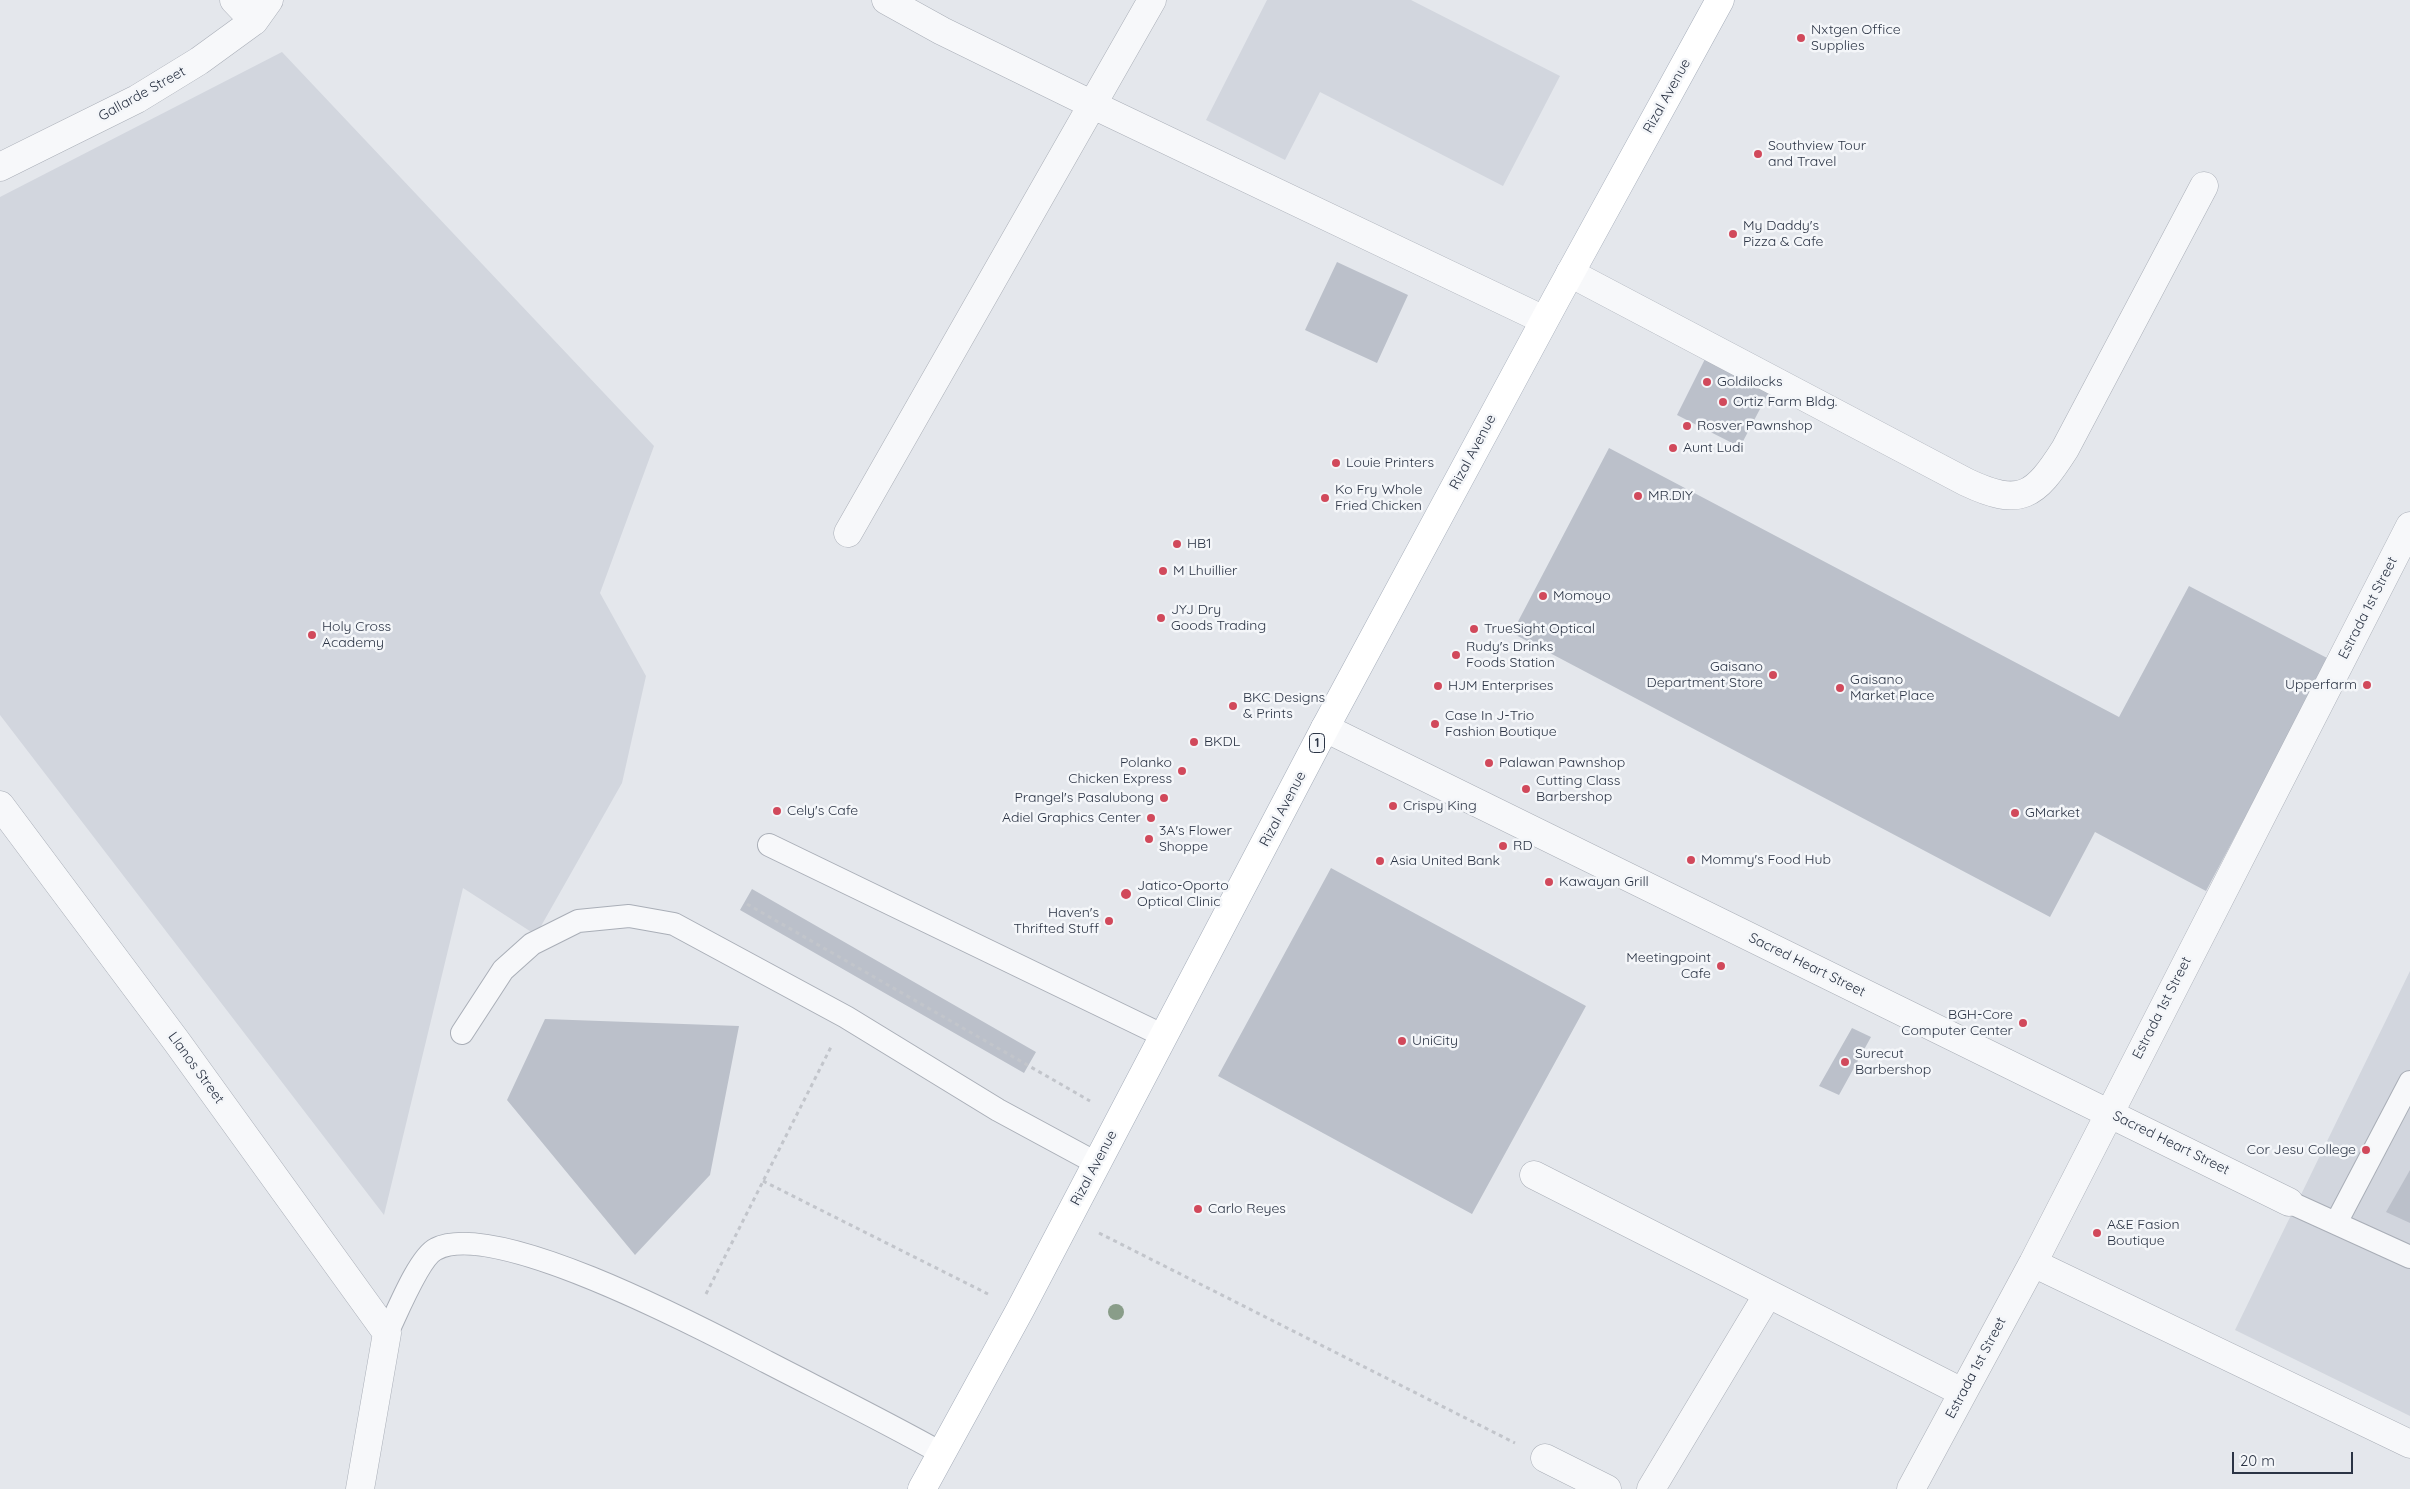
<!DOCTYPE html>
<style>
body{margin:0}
#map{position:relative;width:2410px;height:1489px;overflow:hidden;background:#e4e7ec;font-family:Quicksand,sans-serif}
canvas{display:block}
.scale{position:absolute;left:2232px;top:1452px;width:121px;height:22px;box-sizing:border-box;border:2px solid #2b3445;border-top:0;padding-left:6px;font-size:15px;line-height:18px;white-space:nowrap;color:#2b3445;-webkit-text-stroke:4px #f4f6f9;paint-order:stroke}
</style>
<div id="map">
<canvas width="2410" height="1489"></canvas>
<div class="scale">20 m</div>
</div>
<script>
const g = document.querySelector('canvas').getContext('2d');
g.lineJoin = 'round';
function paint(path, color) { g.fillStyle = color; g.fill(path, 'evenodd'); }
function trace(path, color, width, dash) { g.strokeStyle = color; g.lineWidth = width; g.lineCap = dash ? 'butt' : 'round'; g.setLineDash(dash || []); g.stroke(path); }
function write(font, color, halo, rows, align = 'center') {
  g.font = font + ' Quicksand,sans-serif'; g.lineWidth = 5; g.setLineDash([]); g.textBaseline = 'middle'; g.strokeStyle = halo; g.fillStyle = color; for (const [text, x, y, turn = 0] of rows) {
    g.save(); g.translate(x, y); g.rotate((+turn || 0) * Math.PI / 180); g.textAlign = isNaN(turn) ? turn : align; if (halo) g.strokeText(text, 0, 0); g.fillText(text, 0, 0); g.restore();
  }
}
paint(new Path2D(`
 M1267,0H1411L1560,76L1503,186L1320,92L1285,160L1206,120Z
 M282,52L654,446L600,593L646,676L622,783L536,935L463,888L384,1215L0,715V197Z
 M2410,971V1416L2235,1330Z`), '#d2d6de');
paint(new Path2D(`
 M1337,262L1408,295L1377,363L1305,330Z
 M1706,357L1770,390L1740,447L1677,415Z
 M1609,448L2119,717L2189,586L2329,659L2206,891L2095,832L2050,917L1512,633Z
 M1331,868L1586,1006L1472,1214L1218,1076Z
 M752,889L1036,1052L1024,1073L740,910Z
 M545,1019L739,1026L710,1175L635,1255L507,1100Z
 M1852,1028L1871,1037L1839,1095L1819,1086Z
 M2410,1170V1223L2386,1212Z`), '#bbc0ca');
const service = new Path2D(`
 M769,845L1164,1036
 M462,1033L503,970L532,944L578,921L629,916L674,924L846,1017L998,1110L1096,1163
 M2289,1202L2410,1257
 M2336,1223L2410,1082
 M387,1333C396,1315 419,1257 436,1249C496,1218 707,1331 767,1362C825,1392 884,1421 941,1453`);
const minor = new Path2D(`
 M234,0L254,21
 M886,0L942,31L1091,104L1544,320
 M0,167L137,99L199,61L254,21L269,0
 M1570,273L1966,482C2021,508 2035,496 2065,449L2204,186
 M848,533L1152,0
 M1325,728L2289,1202
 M0,805L177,1042L387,1333L360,1489
 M1534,1175L1962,1392
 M2033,1263L2410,1444
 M1545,1458L1607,1489
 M1651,1489L1768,1294
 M1911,1489L2033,1263L2410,526`);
const primary = new Path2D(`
 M922,1489L1020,1310L1325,728L1556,299L1720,0`);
trace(service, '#a9aeb7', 24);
trace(minor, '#a9aeb7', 29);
trace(primary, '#a3abb8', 29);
trace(new Path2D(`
 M747,904L1090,1101
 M763,1181L988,1294
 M1099,1233L1515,1443
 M706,1294L832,1045`), '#c2c5cb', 3, [4, 4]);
trace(service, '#f7f8fa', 22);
trace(minor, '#f7f8fa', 28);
trace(primary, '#fff', 28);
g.fillStyle = '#899d89';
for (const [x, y] of [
 [1116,1312]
]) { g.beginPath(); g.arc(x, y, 8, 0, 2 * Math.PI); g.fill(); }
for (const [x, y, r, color] of [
 [1801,38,5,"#d1495b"],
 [1758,154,5,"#d1495b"],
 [1733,234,5,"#d1495b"],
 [1707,382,5,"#d1495b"],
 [1723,402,5,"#d1495b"],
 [1687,426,5,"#d1495b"],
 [1673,448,5,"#d1495b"],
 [1336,463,5,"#d1495b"],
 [1638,496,5,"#d1495b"],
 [1325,498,5,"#d1495b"],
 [1177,544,5,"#d1495b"],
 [1163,571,5,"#d1495b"],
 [1543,596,5,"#d1495b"],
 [1161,618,5,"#d1495b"],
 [1474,629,5,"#d1495b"],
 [312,635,5,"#d1495b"],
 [1456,655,5,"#d1495b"],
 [1773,675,5,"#d1495b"],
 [2367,685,5,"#d1495b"],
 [1438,686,5,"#d1495b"],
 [1840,688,5,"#d1495b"],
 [1233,706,5,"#d1495b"],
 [1435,724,5,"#d1495b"],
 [1194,742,5,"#d1495b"],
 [1489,763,5,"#d1495b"],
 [1182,771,5,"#d1495b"],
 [1526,789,5,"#d1495b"],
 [1164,798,5,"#d1495b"],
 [1393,806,5,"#d1495b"],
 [777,811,5,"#d1495b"],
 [2015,813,5,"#d1495b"],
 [1151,818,5,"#d1495b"],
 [1149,839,5,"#d1495b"],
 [1503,846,5,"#d1495b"],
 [1691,860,5,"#d1495b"],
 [1380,861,5,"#d1495b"],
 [1549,882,5,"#d1495b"],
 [1126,894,6,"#d1495b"],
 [1109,921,5,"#d1495b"],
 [1721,966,5,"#d1495b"],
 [2023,1023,5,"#d1495b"],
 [1402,1041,5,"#d1495b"],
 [1845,1062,5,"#d1495b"],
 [2366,1150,5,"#d1495b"],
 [1198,1209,5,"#d1495b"],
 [2097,1233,5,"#d1495b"]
]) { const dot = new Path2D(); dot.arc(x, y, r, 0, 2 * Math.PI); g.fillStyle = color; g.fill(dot); trace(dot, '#f4f6f9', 2); }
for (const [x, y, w] of [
 [1317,743,15]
]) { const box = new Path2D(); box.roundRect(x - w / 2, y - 9.5, w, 19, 4); g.fillStyle = '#f4f6f9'; g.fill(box); trace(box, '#2b3445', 1); }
write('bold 12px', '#2b3445', null, [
 ["1",1317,743]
]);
write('14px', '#2b3445', '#f4f6f9', [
 ["Nxtgen Office",1811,30],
 ["Supplies",1811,46],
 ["Southview Tour",1768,146],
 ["and Travel",1768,162],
 ["My Daddy's",1743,226],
 ["Pizza & Cafe",1743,242],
 ["Goldilocks",1717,382],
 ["Ortiz Farm Bldg.",1733,402],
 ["Rosver Pawnshop",1697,426],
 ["Aunt Ludi",1683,448],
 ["Louie Printers",1346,463],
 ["Ko Fry Whole",1335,490],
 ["Fried Chicken",1335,506],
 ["MR.DIY",1648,496],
 ["HB1",1187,544],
 ["M Lhuillier",1173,571],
 ["Momoyo",1553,596],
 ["JYJ Dry",1171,610],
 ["Goods Trading",1171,626],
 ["Holy Cross",322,627],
 ["Academy",322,643],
 ["TrueSight Optical",1484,629],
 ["Rudy's Drinks",1466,647],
 ["Foods Station",1466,663],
 ["Gaisano",1763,667,"right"],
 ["Department Store",1763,683,"right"],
 ["Gaisano",1850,680],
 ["Market Place",1850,696],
 ["Upperfarm",2357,685,"right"],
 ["HJM Enterprises",1448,686],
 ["BKC Designs",1243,698],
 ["& Prints",1243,714],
 ["Case In J-Trio",1445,716],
 ["Fashion Boutique",1445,732],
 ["BKDL",1204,742],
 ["Polanko",1172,763,"right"],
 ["Chicken Express",1172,779,"right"],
 ["Palawan Pawnshop",1499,763],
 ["Cutting Class",1536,781],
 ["Barbershop",1536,797],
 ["Prangel's Pasalubong",1154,798,"right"],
 ["Crispy King",1403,806],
 ["Cely's Cafe",787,811],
 ["GMarket",2025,813],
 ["Adiel Graphics Center",1141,818,"right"],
 ["3A's Flower",1159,831],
 ["Shoppe",1159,847],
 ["RD",1513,846],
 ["Mommy's Food Hub",1701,860],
 ["Asia United Bank",1390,861],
 ["Kawayan Grill",1559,882],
 ["Jatico-Oporto",1137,886],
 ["Optical Clinic",1137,902],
 ["Haven's",1099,913,"right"],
 ["Thrifted Stuff",1099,929,"right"],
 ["Meetingpoint",1711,958,"right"],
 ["Cafe",1711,974,"right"],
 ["BGH-Core",2013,1015,"right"],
 ["Computer Center",2013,1031,"right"],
 ["UniCity",1412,1041],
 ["Surecut",1855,1054],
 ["Barbershop",1855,1070],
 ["Cor Jesu College",2356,1150,"right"],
 ["Carlo Reyes",1208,1209],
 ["A&E Fasion",2107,1225],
 ["Boutique",2107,1241]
], 'left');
write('14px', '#2b3445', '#f4f6f9', [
 ["Gallarde Street",142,94,-29],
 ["Rizal Avenue",1667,96,-61],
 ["Rizal Avenue",1473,452,-62],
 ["Estrada 1st Street",2368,608,-63],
 ["Rizal Avenue",1283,809,-62],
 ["Sacred Heart Street",1807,965,26],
 ["Estrada 1st Street",2162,1008,-63],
 ["Llanos Street",196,1068,54],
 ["Sacred Heart Street",2171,1143,26],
 ["Rizal Avenue",1094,1168,-62],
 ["Estrada 1st Street",1976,1368,-62]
]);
</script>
